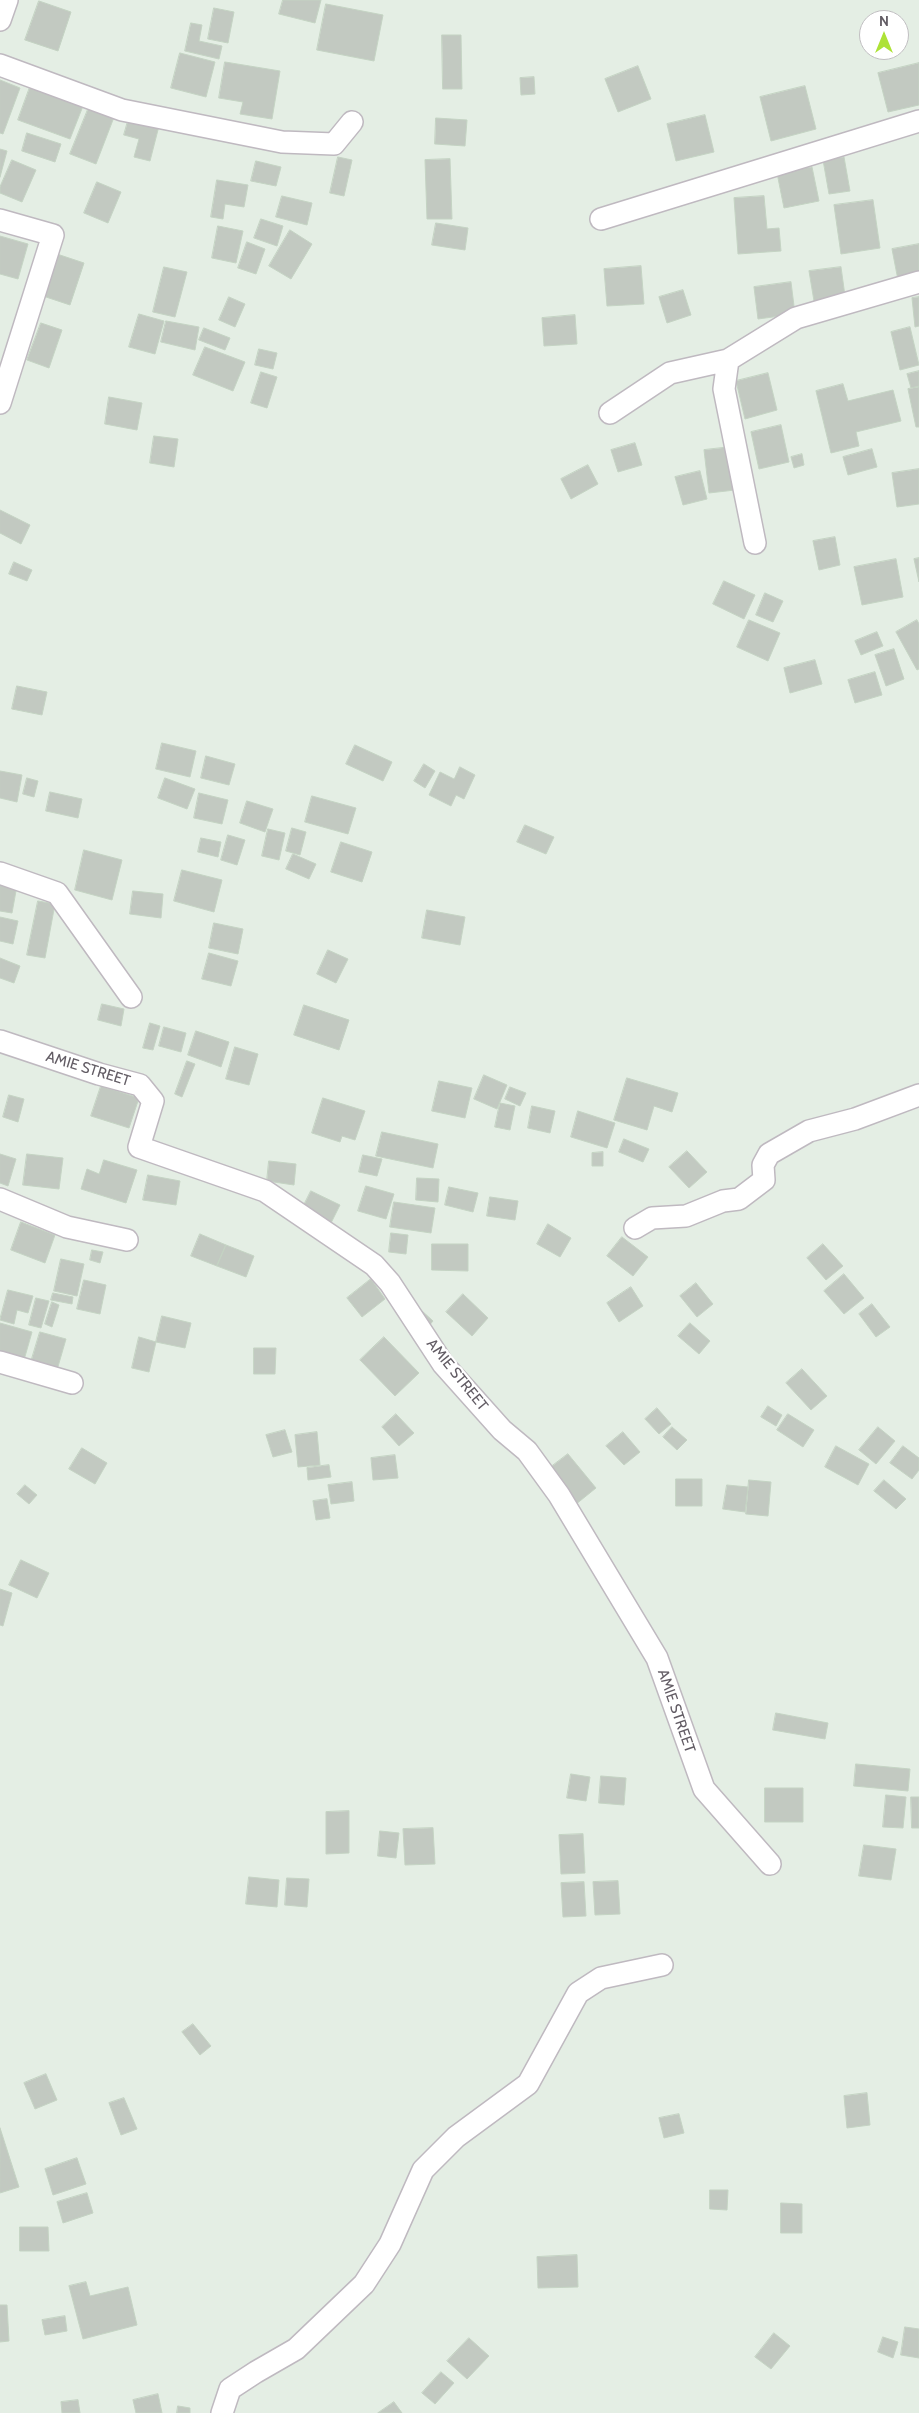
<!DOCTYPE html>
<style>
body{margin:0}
#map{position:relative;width:919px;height:2413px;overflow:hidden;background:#e4eee4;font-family:Cabin,sans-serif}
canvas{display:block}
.north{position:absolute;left:859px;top:10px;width:50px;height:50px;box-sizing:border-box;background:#fff;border:1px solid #c0bec1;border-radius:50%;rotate:0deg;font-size:14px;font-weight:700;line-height:20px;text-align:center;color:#625c64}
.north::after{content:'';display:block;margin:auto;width:18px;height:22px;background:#ade236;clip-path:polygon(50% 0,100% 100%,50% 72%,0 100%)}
</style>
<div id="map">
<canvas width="919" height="2413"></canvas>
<div class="north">N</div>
</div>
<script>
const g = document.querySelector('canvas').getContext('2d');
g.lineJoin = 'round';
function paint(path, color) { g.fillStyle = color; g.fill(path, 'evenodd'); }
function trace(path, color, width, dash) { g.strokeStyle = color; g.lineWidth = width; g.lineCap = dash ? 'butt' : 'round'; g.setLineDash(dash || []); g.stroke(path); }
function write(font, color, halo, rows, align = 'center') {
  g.font = font + ' Cabin,sans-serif'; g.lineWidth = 4.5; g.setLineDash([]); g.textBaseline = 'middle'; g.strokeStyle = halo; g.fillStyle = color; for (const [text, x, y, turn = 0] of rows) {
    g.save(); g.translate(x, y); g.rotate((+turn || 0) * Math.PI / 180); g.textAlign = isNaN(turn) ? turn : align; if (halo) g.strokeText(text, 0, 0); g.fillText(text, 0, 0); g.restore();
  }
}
const building = new Path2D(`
 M283,0H321L315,23L279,14Z
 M39,1L71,12L58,51L25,40Z
 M326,4L383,15L374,61L317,50Z
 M214,8L234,12L228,43L208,39Z
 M191,23L202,25L199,41L222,46L219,59L185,51Z
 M442,35H461L462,89H443Z
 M180,53L215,62L206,97L171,88Z
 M225,62L280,71L272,119L240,114L243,102L219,98Z
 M919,63V105L888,112L878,73Z
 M638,66L651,99L618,112L605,79Z
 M534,77L535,94L521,95L520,78Z
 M0,80L20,88L3,134L0,133Z
 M805,86L816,129L771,141L760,97Z
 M30,87L83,106L70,139L18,120Z
 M91,102L116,112L96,164L70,154Z
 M130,114L160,122L150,161L134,157L139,139L124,135Z
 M705,115L714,152L676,161L667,124Z
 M436,118L467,120L465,146L435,144Z
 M27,133L61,144L55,162L22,151Z
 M0,149L7,151L0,177Z
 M338,157L352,160L344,196L330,193Z
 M844,157L850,191L829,194L823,160Z
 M450,159L452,219H427L425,160Z
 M12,160L36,170L22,202L0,193V187Z
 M256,161L281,167L276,186L251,181Z
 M812,167L819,201L784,208L777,173Z
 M217,180L248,185L244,207L225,204L223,219L211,217Z
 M97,182L121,192L108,223L84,213Z
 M282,196L312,203L307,225L276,217Z
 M764,196L767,229L779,228L781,251L738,254L734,198Z
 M873,200L880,248L841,254L834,205Z
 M261,219L283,226L277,246L254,238Z
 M436,223L468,228L465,250L432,245Z
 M218,226L243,231L236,263L212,258Z
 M290,230L312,244L291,279L269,266Z
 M0,236L28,244L18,279L0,274Z
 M247,242L265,249L256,274L238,268Z
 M919,244V276L898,280L892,249Z
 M54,253L84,263L70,305L40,295Z
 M641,266L644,304L607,306L604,269Z
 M164,267L187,272L175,317L153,312Z
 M841,267L845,296L814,301L809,271Z
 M791,282L795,314L758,319L754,287Z
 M683,290L691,315L667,323L659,297Z
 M229,297L245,304L235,327L219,320Z
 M919,297V326L915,327L912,298Z
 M139,314L164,321L155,354L129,347Z
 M575,315L577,344L544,346L542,318Z
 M166,321L199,327L195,350L161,342Z
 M41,323L62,330L49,368L27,360Z
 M910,327L919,365L900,370L891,332Z
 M204,328L230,338L225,350L199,340Z
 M205,347L245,362L233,391L193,375Z
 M259,349L277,353L273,369L255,365Z
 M919,371V386L911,388L907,374Z
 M261,372L277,377L267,408L251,403Z
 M768,373L777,410L745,419L736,381Z
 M843,384L848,401L893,390L901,421L856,432L859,446L831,453L816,391Z
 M919,387V427H916L908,389Z
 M109,397L142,403L137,430L105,424Z
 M781,425L789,462L759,469L751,432Z
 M154,436L178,439L174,467L150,463Z
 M635,443L642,465L618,472L611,450Z
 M731,447L735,490L709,493L704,450Z
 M872,449L877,467L848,475L843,457Z
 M802,454L804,465L794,468L791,457Z
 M588,465L598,484L571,499L561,479Z
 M919,469V504L897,507L892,473Z
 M700,471L707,499L683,505L675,477Z
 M0,510L30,525L21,544L0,533Z
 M835,537L840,565L819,570L813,541Z
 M919,558V582L914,559Z
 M896,559L903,597L862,605L854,567Z
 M14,562L32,570L27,581L9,574Z
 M724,581L755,595L744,619L713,604Z
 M765,593L783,601L773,622L756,615Z
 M749,620L780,633L768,661L737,647Z
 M917,620L919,624V669L917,670L896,632Z
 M877,632L883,646L861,655L855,641Z
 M894,649L904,679L886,686L875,655Z
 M815,660L822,684L790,693L784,668Z
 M875,672L882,695L855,703L848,680Z
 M17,686L47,692L42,715L12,709Z
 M162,743L196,751L190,777L156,769Z
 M355,745L392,762L383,781L346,764Z
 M206,756L235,764L229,785L201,778Z
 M424,764L435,771L425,788L414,781Z
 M460,767L475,775L464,799L456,795L451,806L429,795L440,772L454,779Z
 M0,771L22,775L17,802L0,798Z
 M27,778L38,781L34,797L23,794Z
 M165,778L195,789L187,809L158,798Z
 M50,792L82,799L78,818L46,811Z
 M199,793L228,800L222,824L194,818Z
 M312,796L356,808L348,834L305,822Z
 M247,801L273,809L265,832L240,823Z
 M525,825L554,837L546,854L517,842Z
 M292,828L306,832L300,855L286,851Z
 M268,829L285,833L279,860L262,856Z
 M228,835L245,840L237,865L221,860Z
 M201,838L221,842L218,857L198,852Z
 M341,842L372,852L362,882L331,872Z
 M84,850L122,860L112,900L75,890Z
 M293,854L316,864L309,879L286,869Z
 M182,870L222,880L214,912L174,901Z
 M0,877L18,880L12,913L0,911Z
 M133,891L163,894L161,918L130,914Z
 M38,901L55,904L45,958L27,955Z
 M427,910L465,917L460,945L422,938Z
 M0,917L18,921L13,944L0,941Z
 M214,923L243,929L238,954L209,948Z
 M328,950L348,959L336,983L317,974Z
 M209,953L238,961L231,986L202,979Z
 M0,958L20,966L14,983L0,978Z
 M102,1004L124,1009L121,1026L98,1020Z
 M304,1005L349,1020L339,1050L294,1035Z
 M150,1023L160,1026L153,1050L143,1048Z
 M164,1027L186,1033L181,1052L159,1046Z
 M196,1031L229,1042L221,1067L188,1055Z
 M235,1047L258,1054L249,1085L226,1079Z
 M187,1061L195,1064L182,1097L175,1094Z
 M484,1075L507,1085L497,1109L474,1099Z
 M627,1078L678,1093L672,1112L654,1106L647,1130L614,1120Z
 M439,1081L472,1088L465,1118L432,1111Z
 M101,1086L139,1098L129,1128L91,1116Z
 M510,1087L526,1093L520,1106L505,1099Z
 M9,1095L24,1099L18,1122L3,1117Z
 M323,1098L365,1111L355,1140L342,1136L340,1142L312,1133Z
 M500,1103L515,1106L510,1130L495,1127Z
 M532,1106L555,1111L550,1133L528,1128Z
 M578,1111L615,1123L607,1148L571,1137Z
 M382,1132L438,1144L433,1168L376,1156Z
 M624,1139L649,1149L643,1162L619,1152Z
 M687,1151L707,1172L689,1188L669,1167Z
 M603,1152V1166H592V1153Z
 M0,1154L16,1159L8,1186L0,1183Z
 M27,1154L63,1158L59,1189L23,1185Z
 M363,1155L382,1159L377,1176L359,1172Z
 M104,1160L137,1170L126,1203L81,1189L87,1169L99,1174Z
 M269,1161L296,1164L294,1185L267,1181Z
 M148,1175L180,1181L176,1205L143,1200Z
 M417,1178L439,1179L438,1202L416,1200Z
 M366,1186L394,1194L386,1219L358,1211Z
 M449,1187L478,1193L473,1212L445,1205Z
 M311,1191L340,1205L329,1227L300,1213Z
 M490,1197L518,1201L515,1220L487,1216Z
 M394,1202L435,1208L431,1233L390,1227Z
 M21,1222L55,1235L45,1263L11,1250Z
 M548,1224L571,1238L560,1257L537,1244Z
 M391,1233L408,1235L406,1254L389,1252Z
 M200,1234L226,1245L217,1266L191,1256Z
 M622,1237L648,1257L633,1276L607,1256Z
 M432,1244H468V1271L432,1270Z
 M823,1244L843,1266L826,1280L807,1258Z
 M226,1245L254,1256L246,1277L217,1266Z
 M92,1250L103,1252L100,1263L90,1260Z
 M61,1259L84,1264L77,1296L54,1291Z
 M844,1274L864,1298L844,1314L824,1291Z
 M371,1279L385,1299L362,1317L347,1298Z
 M84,1280L106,1285L100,1314L77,1309Z
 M696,1283L713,1304L697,1317L680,1296Z
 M631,1287L643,1306L619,1322L607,1303Z
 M8,1290L33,1296L28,1313L17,1310L14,1324L0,1320Z
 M53,1293L73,1297L72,1304L51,1300Z
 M463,1294L488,1318L472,1336L446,1312Z
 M36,1298L49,1301L41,1328L29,1325Z
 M52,1302L59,1305L52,1327L45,1324Z
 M872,1304L890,1327L876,1337L859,1314Z
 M421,1310L433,1321L427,1328L415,1316Z
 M162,1316L191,1323L185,1348L156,1342Z
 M0,1323L32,1332L24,1360L0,1353Z
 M690,1323L710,1341L699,1354L678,1336Z
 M40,1332L66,1339L57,1370L31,1362Z
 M139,1337L156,1342L149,1372L132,1368Z
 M384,1337L419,1373L395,1396L360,1360Z
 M254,1348H276L275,1374H254Z
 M802,1369L827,1396L811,1410L786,1383Z
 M768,1406L782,1415L776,1426L761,1417Z
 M657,1408L671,1424L659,1434L645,1419Z
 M396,1414L414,1433L399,1446L382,1427Z
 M788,1414L814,1430L803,1447L777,1430Z
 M672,1427L687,1440L677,1450L663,1437Z
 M878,1427L895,1441L876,1464L859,1450Z
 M285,1430L292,1452L273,1457L266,1435Z
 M317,1432L320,1465L298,1467L295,1435Z
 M623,1432L640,1452L624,1465L606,1446Z
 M836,1446L869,1464L858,1485L825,1467Z
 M903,1446L919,1458V1470L912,1479L890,1463Z
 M82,1448L107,1463L95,1484L69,1469Z
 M568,1454L596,1488L575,1505L547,1470Z
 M395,1455L398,1478L373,1480L371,1458Z
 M329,1465L331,1477L308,1480L307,1468Z
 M676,1479H702V1506H676Z
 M749,1480L771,1482L768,1516L746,1514Z
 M884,1480L906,1499L896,1509L874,1491Z
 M352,1482L354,1501L331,1504L328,1485Z
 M25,1485L37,1495L29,1504L17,1494Z
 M727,1485L748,1487L745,1512L723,1509Z
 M327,1499L330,1518L316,1520L313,1501Z
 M21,1560L49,1573L37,1598L9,1585Z
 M0,1589L12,1593L3,1626L0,1625Z
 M776,1713L828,1723L825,1739L773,1730Z
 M856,1764L910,1769L908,1791L854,1786Z
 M571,1774L590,1777L586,1801L567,1798Z
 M601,1776L626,1778L624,1805L599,1803Z
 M765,1788H803V1822H765Z
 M886,1795L906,1797L903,1828L883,1827Z
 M911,1797H919V1828H912Z
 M349,1811V1853L326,1854V1812Z
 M433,1828L435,1864L405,1865L403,1829Z
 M380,1831L399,1833L396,1858L378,1856Z
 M583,1834L585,1873L561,1874L559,1835Z
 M864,1845L896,1849L891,1880L859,1876Z
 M249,1877L279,1880L277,1907L246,1904Z
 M287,1878L309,1879L307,1907L285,1905Z
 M618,1881L620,1914L595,1915L593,1882Z
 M584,1882L586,1916L563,1917L561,1883Z
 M193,2024L211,2046L200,2055L182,2032Z
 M46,2074L57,2100L35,2109L24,2083Z
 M867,2093L870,2125L847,2128L844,2096Z
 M124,2098L137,2129L121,2135L109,2103Z
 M679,2114L684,2133L664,2138L659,2118Z
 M0,2128L19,2187L0,2193Z
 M77,2158L86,2184L53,2195L45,2169Z
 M710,2190H728L727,2210L710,2209Z
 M87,2193L93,2213L63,2223L57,2202Z
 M781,2203L802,2204V2233H781Z
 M20,2227H48L49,2251H20Z
 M577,2255L578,2287L538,2288L537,2257Z
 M86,2282L90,2296L128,2287L137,2325L83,2339L69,2286Z
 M0,2305H7L9,2341L0,2342Z
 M65,2316L67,2331L45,2335L42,2320Z
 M905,2327L919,2329V2358L901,2355Z
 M774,2333L790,2346L771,2369L755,2357Z
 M883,2337L898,2342L893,2358L878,2352Z
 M469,2338L489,2356L467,2379L447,2361Z
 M441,2372L454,2383L435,2404L422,2393Z
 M158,2394L162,2413H136L133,2400Z
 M78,2400L80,2413H62L61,2402Z
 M394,2402L402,2413H378Z
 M178,2406L190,2408V2413H177Z`);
paint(building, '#c2c9c1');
trace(building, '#c4d3c3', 1);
const minor = new Path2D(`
 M0,20L7,0
 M0,65L122,110L282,142L334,144L352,122
 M601,219L919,121
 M0,220L53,235L0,403
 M610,413L670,373L728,360
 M755,543L724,389L728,360L796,318L919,282
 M0,873L57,893L131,997
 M0,1041L99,1074L140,1085L153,1101L139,1147L265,1191L374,1265L390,1283L443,1364L502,1430L527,1451L559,1495L657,1658L704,1789L770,1864
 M0,1199L67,1227L127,1240
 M635,1228L652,1218L686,1216L723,1201L739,1199L764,1180L763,1165L769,1154L809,1131L855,1119L919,1095
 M0,1362L72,1383
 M222,2413L230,2389L256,2372L296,2349L364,2284L390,2244L423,2170L456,2137L528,2084L578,1993L601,1978L662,1965`);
trace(minor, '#bfb9c0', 24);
trace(minor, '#fff', 21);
write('15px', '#625c64', '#fff', [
 ["AMIE STREET",88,1069,17],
 ["AMIE STREET",457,1375,51],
 ["AMIE STREET",676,1711,71]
]);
</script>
